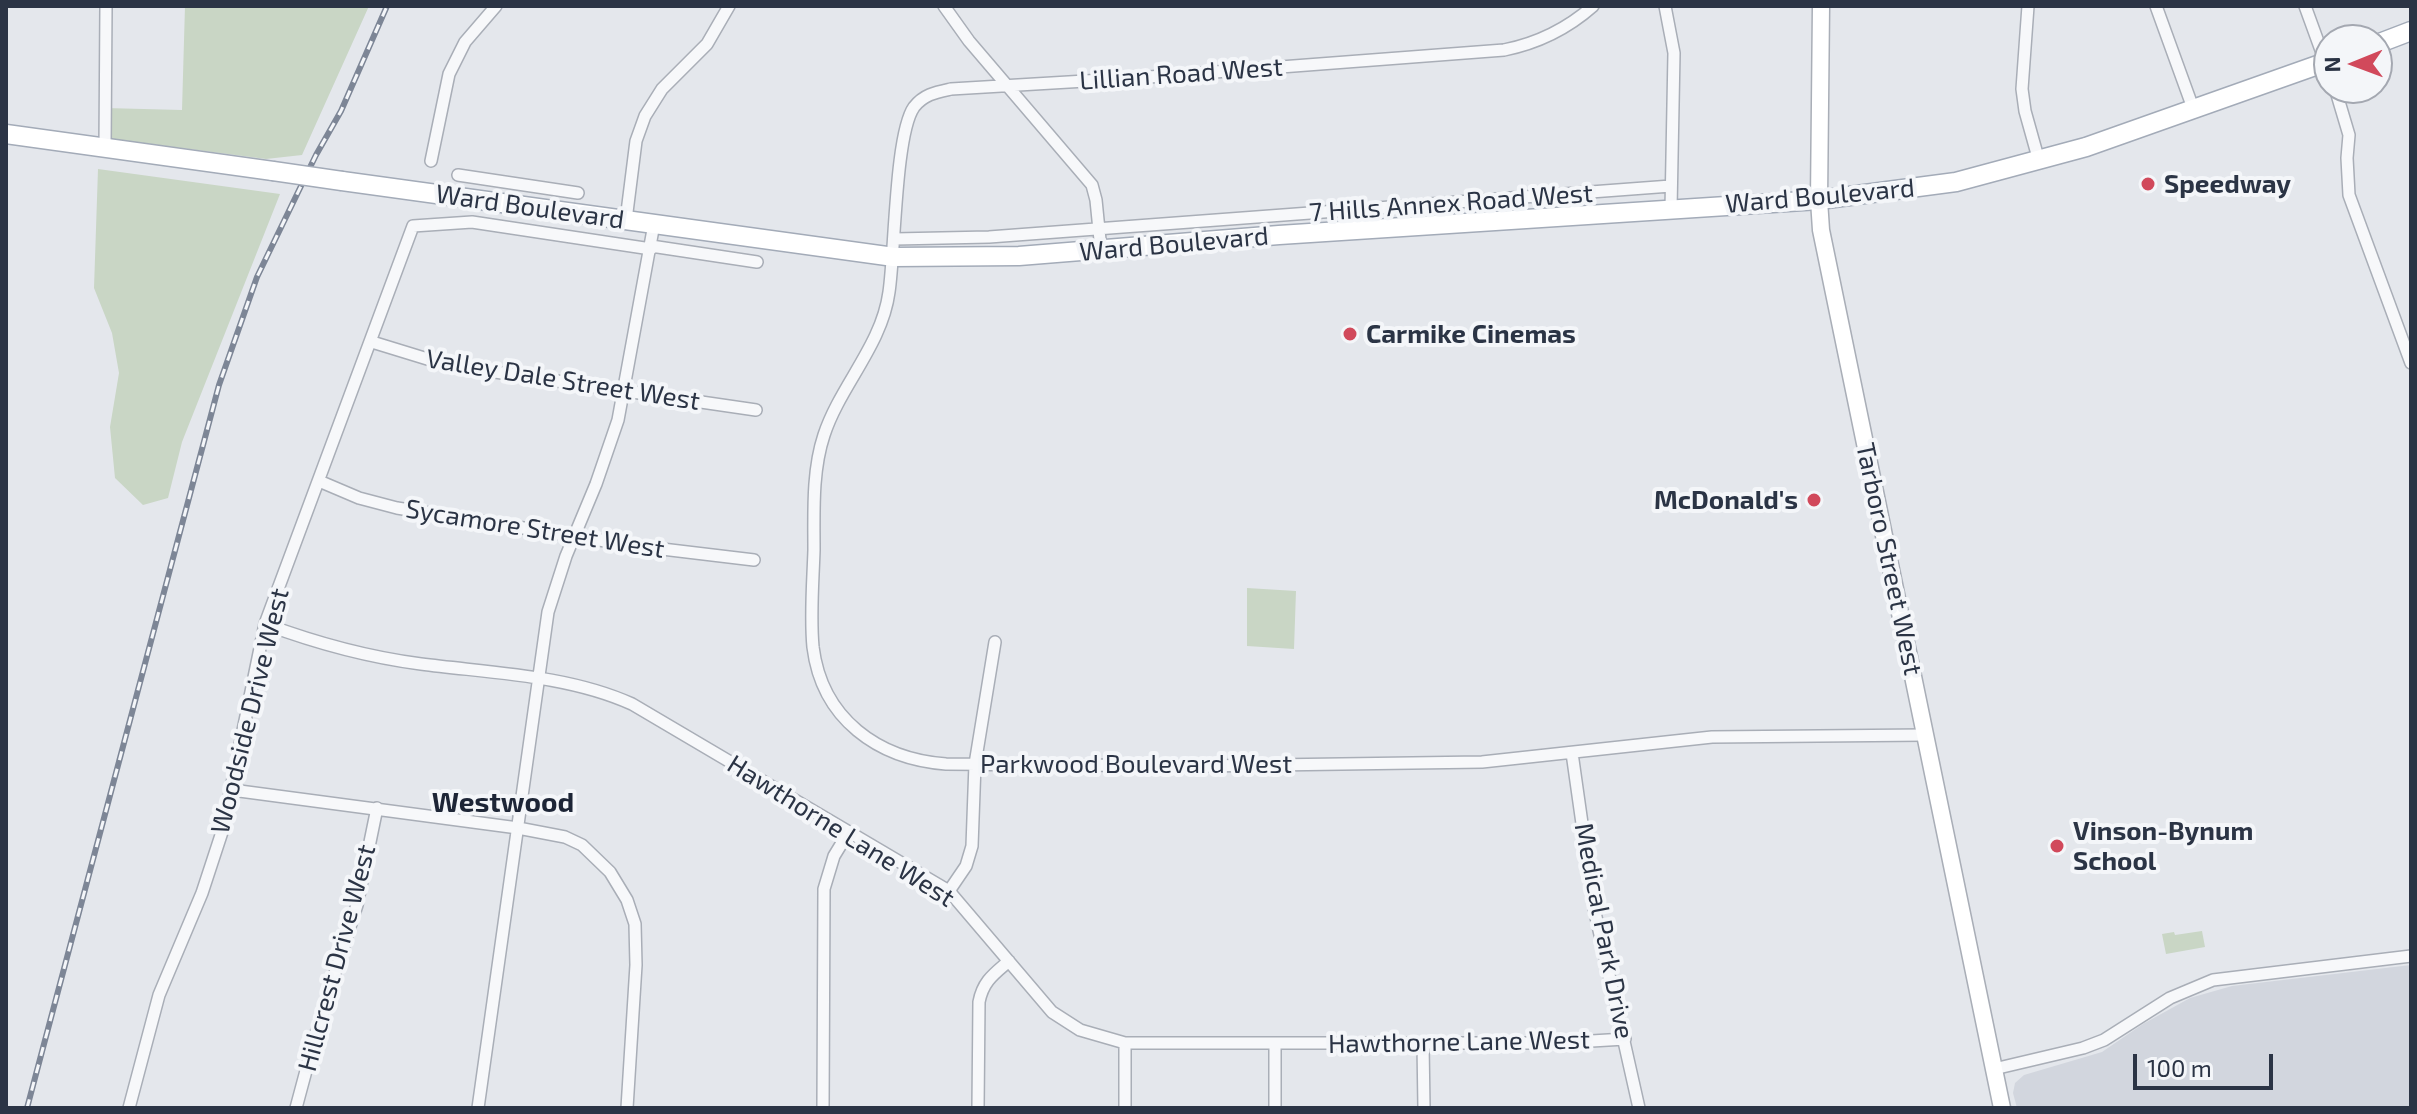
<!DOCTYPE html>
<style>
body{margin:0}
#map{position:relative;width:2417px;height:1114px;overflow:hidden;background:#e4e7ec;font-family:"Exo 2",sans-serif}
canvas{display:block}
.frame{position:absolute;inset:0;border:8px solid #2b3445;pointer-events:none}
.north{position:absolute;left:2313px;top:24px;width:80px;height:80px;box-sizing:border-box;background:#f4f6f9;border:2px solid #a4a8b1;border-radius:50%;rotate:269deg;font-size:22px;font-weight:700;line-height:32px;text-align:center;color:#2b3445}
.north::after{content:'';display:block;margin:auto;width:28px;height:36px;background:#d1495b;clip-path:polygon(50% 0,100% 100%,50% 72%,0 100%)}
.scale{position:absolute;left:2133px;top:1054px;width:140px;height:36px;box-sizing:border-box;border:4px solid #2b3445;border-top:0;padding-left:10px;font-size:24px;line-height:28px;white-space:nowrap;color:#2b3445;-webkit-text-stroke:6px #f4f6f9;paint-order:stroke}
</style>
<div id="map">
<canvas width="2417" height="1114"></canvas>
<div class="frame"></div>
<div class="north">N</div>
<div class="scale">100 m</div>
</div>
<script>
const g = document.querySelector('canvas').getContext('2d');
g.lineJoin = 'round';
function paint(path, color) { g.fillStyle = color; g.fill(path, 'evenodd'); }
function trace(path, color, width, dash) { g.strokeStyle = color; g.lineWidth = width; g.lineCap = dash ? 'butt' : 'round'; g.setLineDash(dash || []); g.stroke(path); }
function write(font, color, halo, rows, align = 'center') {
  g.font = font + ' "Exo 2",sans-serif'; g.lineWidth = 8; g.setLineDash([]); g.textBaseline = 'middle'; g.strokeStyle = halo; g.fillStyle = color; for (const [text, x, y, turn = 0] of rows) {
    g.save(); g.translate(x, y); g.rotate((+turn || 0) * Math.PI / 180); g.textAlign = isNaN(turn) ? turn : align; if (halo) g.strokeText(text, 0, 0); g.fillText(text, 0, 0); g.restore();
  }
}
paint(new Path2D(`
 M2411,965V1108H2017L2013,1093L2015,1083L2024,1075L2102,1052L2143,1024L2190,998L2232,986Z`), '#d2d6de');
paint(new Path2D(`
 M185,6H369L302,155L266,159L105,138V108L182,110Z
 M98,169L280,194L182,442L168,498L143,505L115,478L110,427L119,373L112,333L94,288Z
 M1247,588L1296,591L1294,649L1247,646Z
 M2202,931L2205,947L2166,954L2162,934L2174,932L2175,935Z`), '#c9d6c5');
const minor = new Path2D(`
 M944,6L969,41L1092,185L1096,200L1101,250
 M1593,6C1567,29 1539,43 1504,50L1136,78L951,89C937,92 924,94 914,107C895,134 895,253 889,292C882,345 840,386 824,435C812,471 814,512 814,550C813,582 810,615 813,647C822,719 878,759 946,764L1202,766L1482,762L1712,737L1925,735
 M1665,6L1674,53L1671,209
 M2028,6L2022,89L2025,111L2039,161
 M2156,6L2193,108
 M2305,6L2329,72
 M2335,88L2349,135L2347,158L2349,195L2411,363
 M105,147L106,6
 M431,161L449,74L465,42L496,6
 M458,175L578,193
 M626,220L636,141L645,116L662,89L707,44L729,6
 M895,239L989,237L1671,186
 M651,246L757,262
 M372,342L447,365L756,410
 M319,481L359,498L397,508L637,546L754,560
 M265,624C316,643 367,657 421,664C491,673 568,675 632,704L949,891L1052,1012L1080,1030L1125,1043H1558L1625,1039
 M1572,753L1594,908L1639,1108
 M232,790L518,828L565,837L582,845L610,872L627,900L635,924L636,965L627,1108
 M949,891L966,866L972,846L975,764L995,642
 M1275,1044V1108
 M1423,1044L1424,1108
 M1994,1069L2083,1048L2104,1040L2170,998L2213,980L2411,956
 M129,1108L159,995L202,893L222,832L265,624L413,226L472,222L651,249
 M296,1108L318,1026L357,905L377,808
 M478,1108L548,612L566,556L596,484L618,420L654,224
 M823,1108L824,889L834,856L848,833
 M978,1108L979,1002C983,981 994,974 1009,961
 M1125,1108V1043`);
const secondary = new Path2D(`
 M1821,6L1819,200L1821,230L2002,1108`);
const primary = new Path2D(`
 M2377,44L2411,31
 M6,134L273,171
 M342,181L894,257L1019,256L1279,235L1819,200L1956,182L2086,147L2329,61`);
trace(minor, '#a9aeb7', 14);
trace(secondary, '#a9aeb7', 19);
trace(primary, '#a3abb8', 21);
trace(minor, '#f7f8fa', 11);
trace(secondary, '#fff', 16);
trace(primary, '#fff', 18);
const rail = new Path2D(`
 M27,1108L219,385L257,277L316,155L341,111L387,6`);
trace(rail, '#7d8696', 6);
trace(rail, '#f4f6f9', 3, [9]);
const primaryBridge = new Path2D(`
 M273,171L342,181`);
trace(primaryBridge, '#a3abb8', 21, []);
trace(primaryBridge, '#fff', 18);
for (const [x, y, r, color] of [
 [2148,184,8,"#d1495b"],
 [1350,334,8,"#d1495b"],
 [1814,500,8,"#d1495b"],
 [2057,846,8,"#d1495b"]
]) { const dot = new Path2D(); dot.arc(x, y, r, 0, 2 * Math.PI); g.fillStyle = color; g.fill(dot); trace(dot, '#f4f6f9', 3); }
write('26px', '#2b3445', '#f4f6f9', [
 ["Lillian Road West",1181,74,-4],
 ["Ward Boulevard",1820,196,-5],
 ["7 Hills Annex Road West",1451,203,-4],
 ["Ward Boulevard",530,207,8],
 ["Ward Boulevard",1174,244,-5],
 ["Valley Dale Street West",563,380,9],
 ["Sycamore Street West",535,529,9],
 ["Tarboro Street West",1889,559,78],
 ["Woodside Drive West",250,711,-76],
 ["Parkwood Boulevard West",1136,764],
 ["Hawthorne Lane West",841,831,32],
 ["Medical Park Drive",1604,931,79],
 ["Hillcrest Drive West",337,958,-75],
 ["Hawthorne Lane West",1459,1042,-1]
]);
write('bold 26px', '#2b3445', '#f4f6f9', [
 ["Speedway",2164,184],
 ["Carmike Cinemas",1366,334],
 ["McDonald's",1798,500,"right"],
 ["Vinson-Bynum",2073,831],
 ["School",2073,861]
], 'left');
write('bold 28px', '#1d2536', '#f4f6f9', [
 ["Westwood",503,803]
]);
</script>
